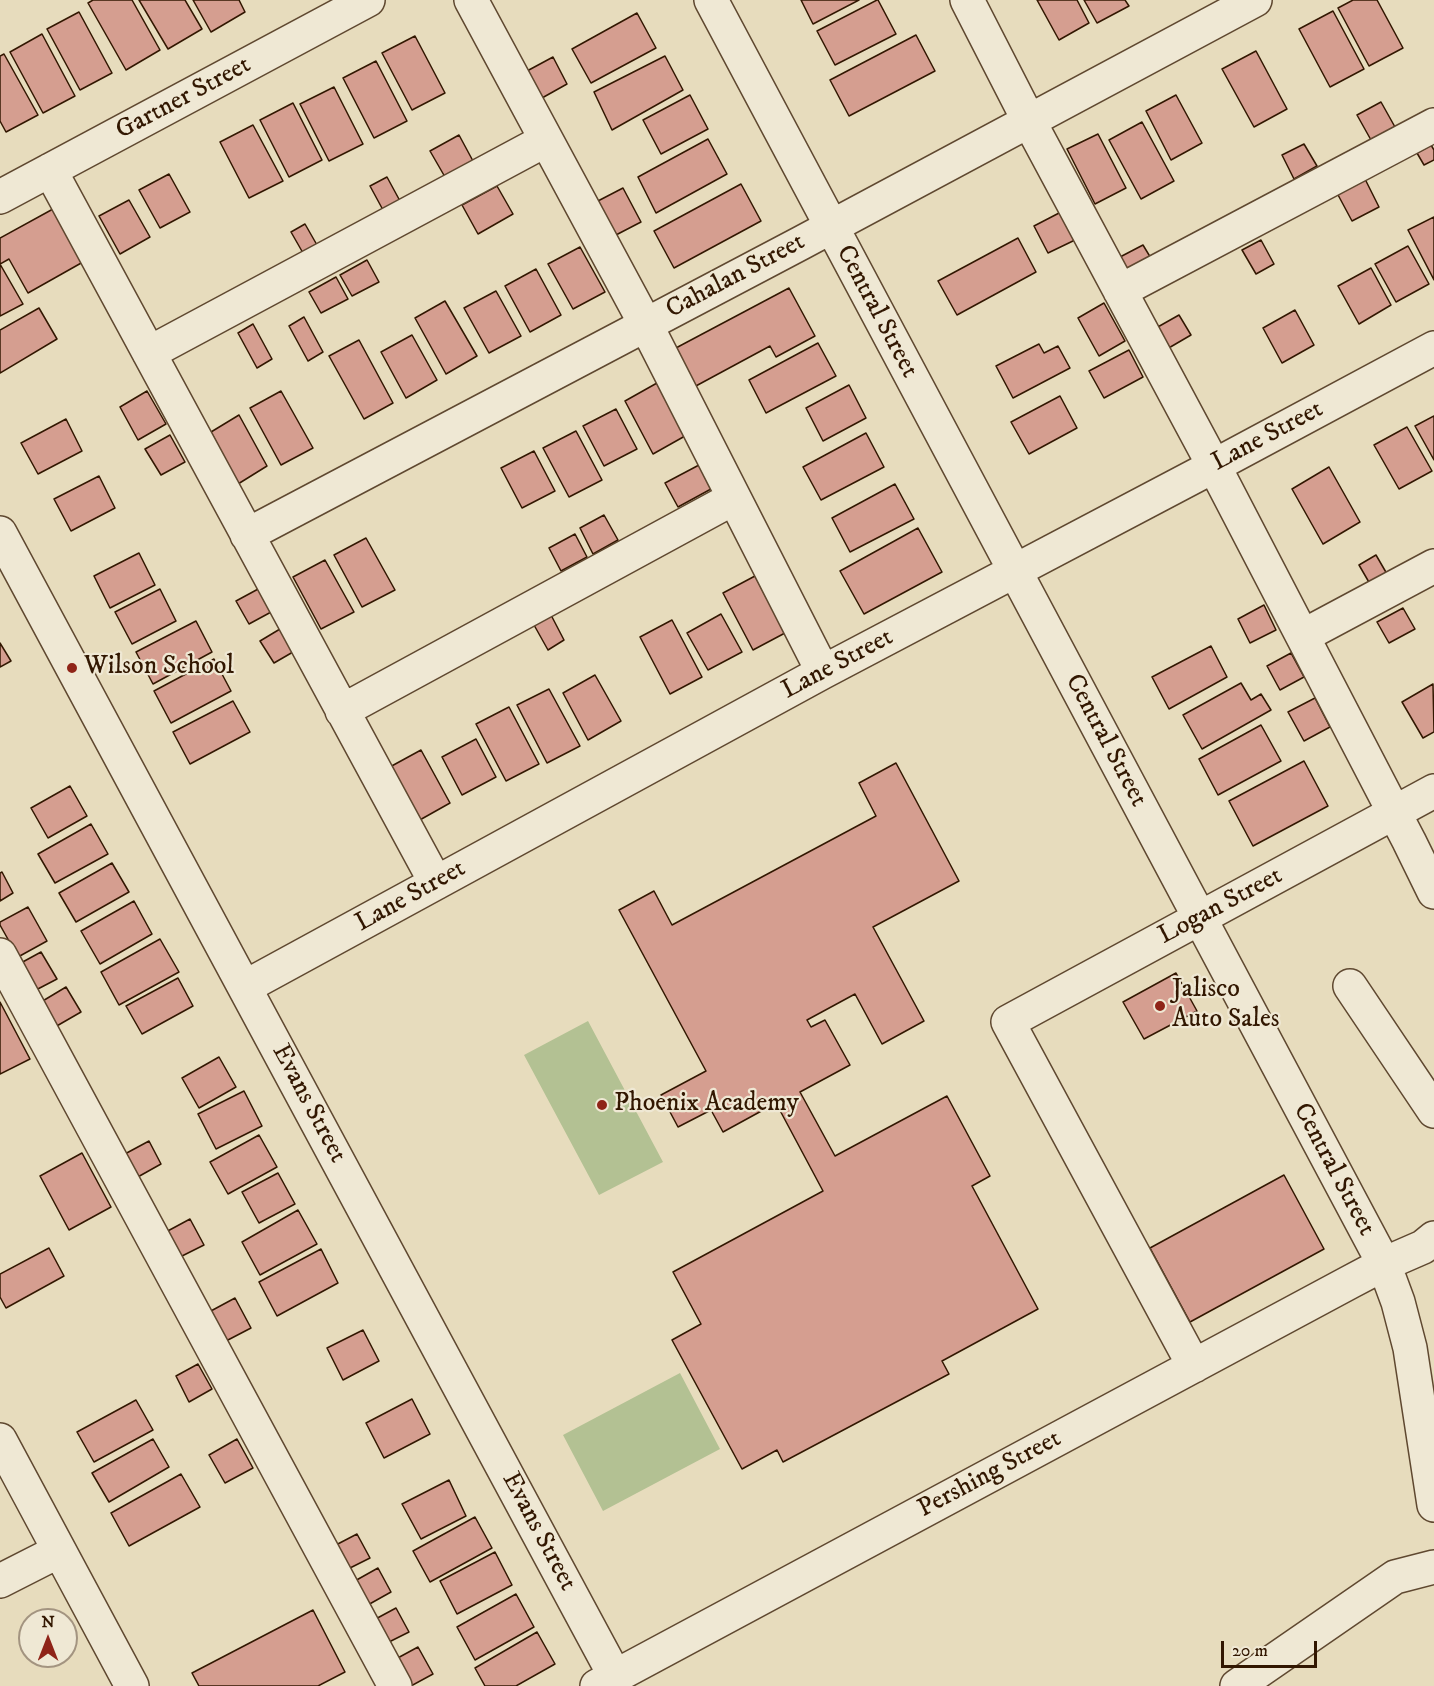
<!DOCTYPE html>
<style>
body{margin:0}
#map{position:relative;width:1434px;height:1686px;overflow:hidden;background:#e7dcbd;font-family:"IM FELL DW Pica",serif}
canvas{display:block}
.north{position:absolute;left:18px;top:1608px;width:60px;height:60px;box-sizing:border-box;background:#efe8d4;border:2px solid #a39480;border-radius:50%;rotate:0deg;font-size:16px;font-weight:700;line-height:24px;text-align:center;color:#321701}
.north::after{content:'';display:block;margin:auto;width:21px;height:27px;background:#8f2418;clip-path:polygon(50% 0,100% 100%,50% 72%,0 100%)}
.scale{position:absolute;left:1221px;top:1641px;width:96px;height:27px;box-sizing:border-box;border:3px solid #321701;border-top:0;padding-left:8px;font-size:18px;line-height:21px;white-space:nowrap;color:#321701;-webkit-text-stroke:4px #efe8d4;paint-order:stroke}
</style>
<div id="map">
<canvas width="1434" height="1686"></canvas>
<div class="north">N</div>
<div class="scale">20 m</div>
</div>
<script>
const g = document.querySelector('canvas').getContext('2d');
g.lineJoin = 'round';
function paint(path, color) { g.fillStyle = color; g.fill(path, 'evenodd'); }
function trace(path, color, width, dash) { g.strokeStyle = color; g.lineWidth = width; g.lineCap = dash ? 'butt' : 'round'; g.setLineDash(dash || []); g.stroke(path); }
function write(font, color, halo, rows, align = 'center') {
  g.font = font + ' "IM FELL DW Pica",serif'; g.lineWidth = 4.5; g.setLineDash([]); g.textBaseline = 'middle'; g.strokeStyle = halo; g.fillStyle = color; for (const [text, x, y, turn = 0] of rows) {
    g.save(); g.translate(x, y); g.rotate((+turn || 0) * Math.PI / 180); g.textAlign = isNaN(turn) ? turn : align; if (halo) g.strokeText(text, 0, 0); g.fillText(text, 0, 0); g.restore();
  }
}
paint(new Path2D(`
 M588,1021L663,1162L599,1195L524,1055Z
 M680,1373L720,1449L603,1511L563,1435Z`), '#b3c193');
const building = new Path2D(`
 M93,0H132L160,50L126,70L88,3Z
 M139,0H185L202,29L168,49Z
 M193,0H239L245,12L211,32Z
 M801,0H859L813,24Z
 M877,0H878L896,34L835,65L817,31Z
 M1037,0H1077L1089,23L1059,40Z
 M1084,0H1125L1129,6L1097,23Z
 M1353,0H1377L1403,48L1369,66L1338,8Z
 M1333,11L1364,69L1330,87L1299,29Z
 M79,12L112,73L80,90L47,29Z
 M637,13L656,48L591,83L572,49Z
 M42,34L75,96L43,113L10,52Z
 M916,35L935,71L849,116L830,80Z
 M415,36L445,93L412,110L382,53Z
 M1256,51L1287,109L1254,127L1222,69Z
 M4,54L38,115L6,132L0,121V56Z
 M665,56L683,90L612,130L594,92Z
 M553,57L567,84L542,98L527,71Z
 M376,61L407,121L374,138L343,78Z
 M334,87L363,144L329,161L300,104Z
 M690,95L708,129L661,154L643,120Z
 M1176,95L1202,143L1171,160L1146,111Z
 M1381,102L1395,127L1371,140L1357,115Z
 M293,103L322,160L289,177L260,120Z
 M1142,122L1174,181L1141,199L1109,140Z
 M253,125L283,181L249,198L220,142Z
 M1098,134L1126,188L1095,204L1067,149Z
 M459,135L473,161L445,177L430,151Z
 M708,139L727,174L656,213L638,177Z
 M1304,144L1317,166L1294,179L1282,155Z
 M1431,145L1434,150V160L1424,165L1417,153Z
 M169,174L190,212L160,228L139,190Z
 M387,177L400,201L383,210L370,186Z
 M1365,179L1379,207L1352,221L1337,193Z
 M741,184L761,221L674,268L654,231Z
 M497,186L513,214L478,234L462,205Z
 M623,188L641,222L614,236L596,202Z
 M129,200L150,237L120,254L99,216Z
 M53,209L83,262L28,293L9,259L0,264L23,304L0,316V238Z
 M1061,212L1075,240L1048,253L1034,226Z
 M1434,217V280L1408,230Z
 M305,224L317,245L303,253L291,232Z
 M1018,238L1036,272L957,315L938,281Z
 M1261,240L1274,264L1256,274L1242,250Z
 M1143,245L1152,260L1128,272L1120,257Z
 M1408,246L1429,284L1396,302L1375,264Z
 M580,247L605,292L573,309L548,264Z
 M367,260L379,282L352,296L340,275Z
 M1371,268L1391,305L1359,324L1338,286Z
 M536,269L561,315L530,332L505,286Z
 M336,277L348,299L321,313L309,292Z
 M789,288L815,336L776,357L770,346L694,387L674,349Z
 M496,291L521,336L489,353L464,308Z
 M445,301L477,356L446,374L415,318Z
 M1104,303L1125,341L1099,356L1078,318Z
 M39,308L57,339L0,373V330Z
 M1295,310L1314,345L1282,363L1263,328Z
 M1179,315L1191,335L1167,349L1156,328Z
 M304,317L323,352L308,361L289,326Z
 M253,324L272,359L257,368L238,333Z
 M412,335L437,380L406,398L381,352Z
 M359,340L393,403L364,419L329,356Z
 M818,343L836,376L766,413L749,380Z
 M1039,344L1044,353L1058,346L1070,368L1013,398L996,366Z
 M1129,350L1143,377L1104,398L1089,371Z
 M657,383L685,436L653,454L625,401Z
 M849,385L866,418L823,441L806,408Z
 M147,391L166,424L138,440L120,407Z
 M281,391L313,448L281,465L250,408Z
 M1060,396L1077,428L1029,454L1011,422Z
 M616,409L637,449L604,466L583,426Z
 M239,415L267,466L238,484L211,432Z
 M1434,416V460L1415,426Z
 M66,419L82,451L38,474L21,443Z
 M1407,427L1432,471L1399,489L1374,445Z
 M576,431L602,480L569,497L543,448Z
 M866,433L884,467L821,500L803,467Z
 M170,435L185,462L161,475L145,449Z
 M534,451L555,491L522,508L501,468Z
 M699,465L711,489L678,507L665,483Z
 M1329,467L1360,522L1323,544L1292,489Z
 M99,476L115,508L71,531L54,499Z
 M895,484L914,519L850,552L832,518Z
 M604,515L618,540L593,554L580,528Z
 M918,528L942,572L864,614L840,571Z
 M575,534L587,557L561,571L549,548Z
 M366,538L395,590L362,607L334,555Z
 M139,553L155,585L110,608L94,576Z
 M1376,555L1387,574L1370,584L1359,565Z
 M325,560L354,612L321,629L293,577Z
 M755,576L785,633L753,650L723,593Z
 M260,588L273,611L249,624L236,601Z
 M160,589L176,621L132,644L115,612Z
 M1264,605L1276,630L1250,643L1238,619Z
 M1403,608L1415,629L1389,643L1377,622Z
 M721,614L742,652L708,670L687,633Z
 M551,615L564,640L548,650L534,625Z
 M672,620L702,677L670,694L640,637Z
 M196,621L212,652L153,684L136,652Z
 M280,629L293,652L274,663L260,641Z
 M0,643L11,661L0,667Z
 M1211,646L1227,677L1169,709L1152,677Z
 M1291,653L1304,677L1280,690L1267,666Z
 M214,659L231,691L171,723L154,691Z
 M595,675L621,721L588,740L563,693Z
 M1241,683L1251,700L1261,694L1271,710L1202,749L1183,715Z
 M1433,684L1434,732L1423,738L1402,702Z
 M549,689L580,746L547,763L517,705Z
 M1315,698L1330,727L1304,741L1288,712Z
 M233,701L250,732L190,764L173,732Z
 M509,707L539,764L506,781L476,724Z
 M1261,725L1281,761L1218,795L1199,759Z
 M476,739L496,777L462,795L442,757Z
 M421,750L450,803L418,821L388,768Z
 M1304,761L1328,806L1253,846L1229,801Z
 M896,763L959,881L873,927L924,1021L882,1044L855,994L807,1020L811,1027L825,1020L850,1065L800,1092L835,1156L947,1096L990,1176L972,1186L1038,1309L942,1361L949,1374L783,1462L777,1450L742,1469L672,1340L701,1324L673,1272L823,1191L776,1103L723,1132L711,1110L678,1127L661,1095L706,1071L619,910L654,891L672,925L876,816L859,783Z
 M70,786L87,816L48,838L31,808Z
 M91,824L108,854L55,883L38,854Z
 M112,863L129,892L76,922L59,893Z
 M2,872L13,893L0,901V873Z
 M134,901L152,934L100,964L81,931Z
 M28,907L47,941L18,957L0,925V922Z
 M160,939L179,972L119,1005L101,972Z
 M41,952L57,979L34,991L19,964Z
 M1176,973L1197,1011L1144,1039L1123,1002Z
 M178,978L193,1006L142,1034L126,1006Z
 M66,987L81,1012L55,1027L41,1002Z
 M0,1002L30,1059L0,1074Z
 M219,1057L236,1087L199,1108L182,1078Z
 M244,1091L262,1126L216,1149L198,1114Z
 M259,1135L277,1167L228,1194L210,1162Z
 M149,1141L161,1164L136,1178L123,1155Z
 M82,1153L111,1207L69,1230L40,1176Z
 M278,1173L295,1204L259,1223L242,1192Z
 M1284,1175L1324,1249L1190,1322L1150,1248Z
 M298,1210L317,1244L260,1275L242,1242Z
 M190,1219L204,1245L178,1258L164,1233Z
 M49,1248L64,1276L6,1308L0,1297V1274Z
 M321,1249L338,1283L277,1316L259,1282Z
 M235,1298L251,1328L226,1341L209,1312Z
 M363,1330L379,1361L343,1380L327,1348Z
 M198,1364L212,1389L189,1402L176,1376Z
 M412,1399L430,1434L384,1458L366,1423Z
 M136,1400L153,1430L94,1462L77,1432Z
 M153,1439L169,1467L109,1502L92,1473Z
 M237,1439L253,1468L225,1483L209,1455Z
 M181,1474L200,1507L129,1546L111,1513Z
 M449,1480L466,1516L421,1539L402,1504Z
 M475,1517L492,1548L430,1582L413,1551Z
 M357,1534L370,1558L344,1571L332,1547Z
 M495,1552L512,1585L457,1614L440,1581Z
 M378,1568L391,1592L366,1606L353,1582Z
 M516,1594L534,1627L475,1660L457,1627Z
 M396,1608L409,1632L383,1645L370,1622Z
 M313,1610L345,1672L318,1686H199L192,1673Z
 M537,1632L555,1664L516,1686H485L475,1668Z
 M418,1647L433,1674L411,1686L394,1660Z`);
paint(building, '#d59e90');
trace(building, '#321701', 1.5);
const minor = new Path2D(`
 M471,0L646,325L823,672
 M711,0L1384,1264L1398,1302L1410,1348L1434,1505
 M967,0L1029,121L1214,466L1409,841L1434,892
 M50,170L436,883
 M0,197L368,0
 M1120,291L1434,125
 M149,353L546,140
 M0,533L615,1676
 M247,535L801,243L1255,0
 M1303,636L1434,566
 M342,711L734,498
 M0,955L395,1686
 M1350,986L1434,1111
 M245,987L823,672L1214,466L1434,348
 M1194,1366L1008,1022L1434,791
 M0,1440L132,1686
 M0,1581L59,1551
 M597,1686L1350,1282L1384,1264L1423,1247L1434,1238
 M1237,1686L1395,1577L1434,1567`);
trace(minor, '#5f4830', 36);
trace(minor, '#efe8d4', 33);
for (const [x, y, r, color] of [
 [72,668,6,"#8f2418"],
 [1160,1006,6,"#8f2418"],
 [602,1105,6,"#8f2418"]
]) { const dot = new Path2D(); dot.arc(x, y, r, 0, 2 * Math.PI); g.fillStyle = color; g.fill(dot); trace(dot, '#efe8d4', 2); }
write('26px', '#321701', '#efe8d4', [
 ["Gartner Street",184,99,-28],
 ["Cahalan Street",736,277,-28],
 ["Central Street",876,312,62],
 ["Lane Street",1268,437,-28],
 ["Lane Street",838,665,-28],
 ["Central Street",1105,741,62],
 ["Lane Street",411,897,-29],
 ["Logan Street",1221,907,-28],
 ["Evans Street",308,1104,62],
 ["Central Street",1333,1170,62],
 ["Pershing Street",990,1475,-28],
 ["Evans Street",538,1532,62]
]);
write('26px', '#321701', '#efe8d4', [
 ["Wilson School",84,668],
 ["Jalisco",1172,991],
 ["Auto Sales",1172,1021],
 ["Phoenix Academy",614,1105]
], 'left');
</script>
